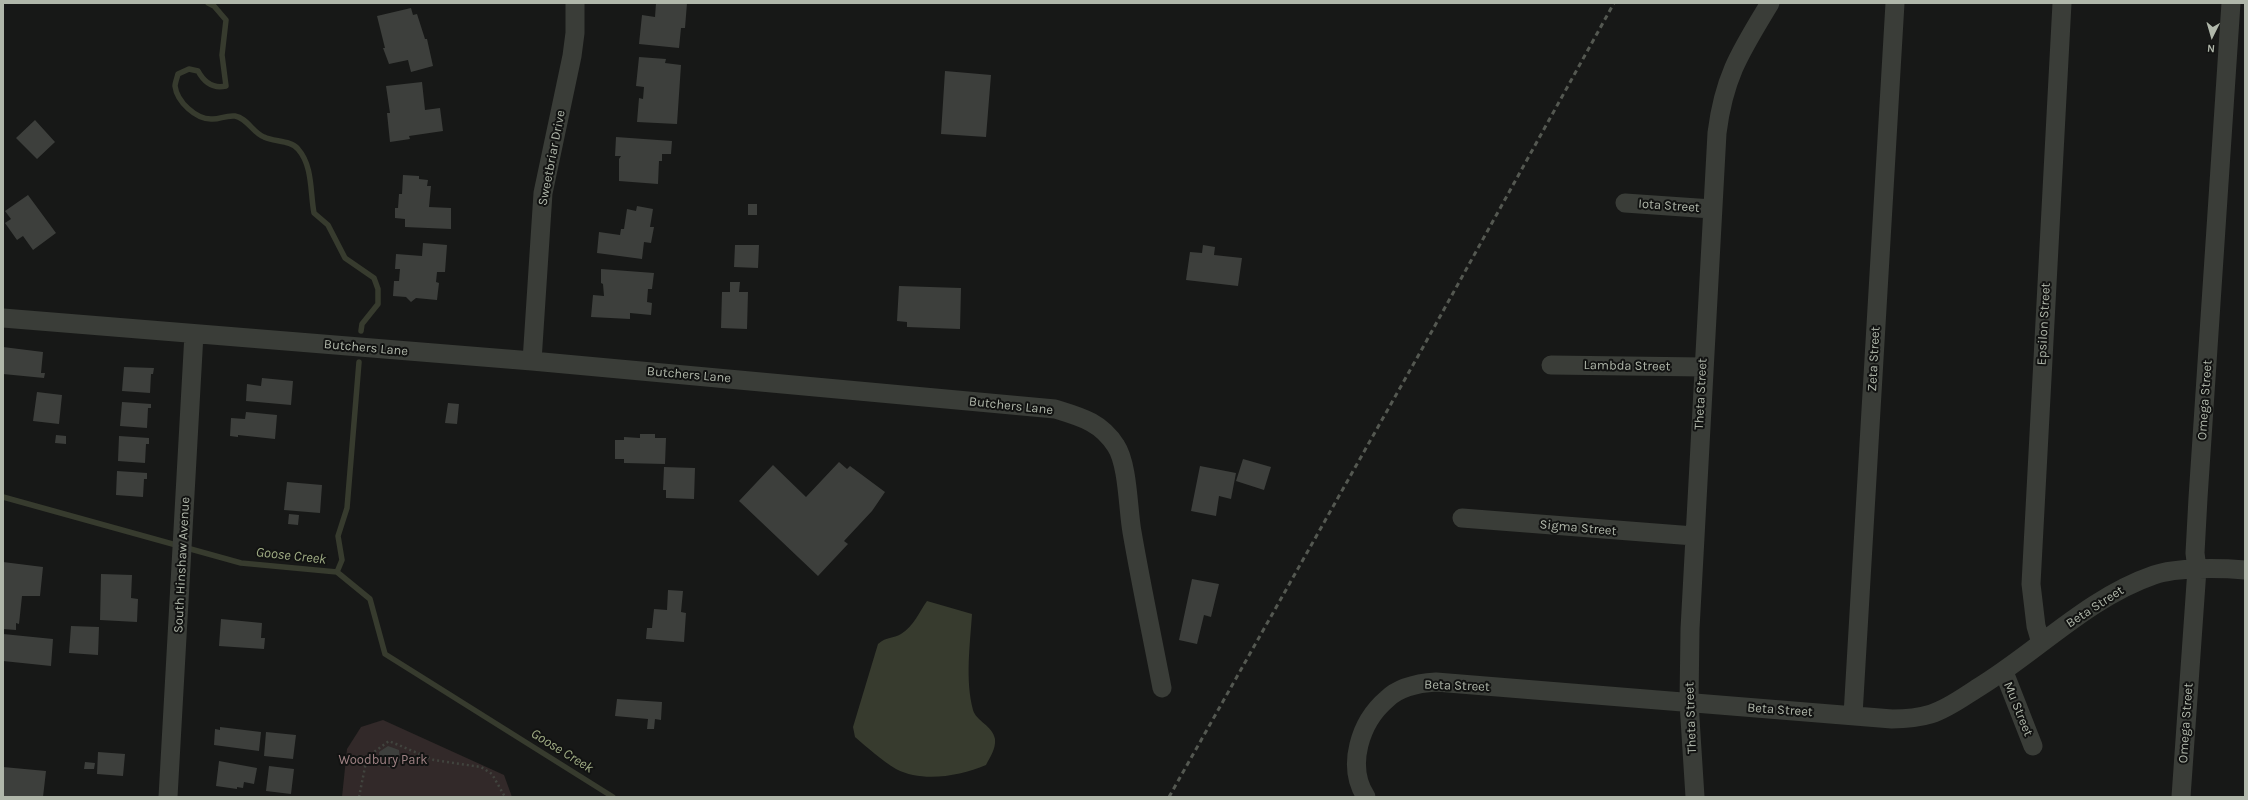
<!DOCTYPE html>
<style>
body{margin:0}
#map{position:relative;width:2248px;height:800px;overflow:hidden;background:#171817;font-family:Karla,sans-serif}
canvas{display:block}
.frame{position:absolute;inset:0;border:4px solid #b0b7aa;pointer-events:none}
.north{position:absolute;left:2192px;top:16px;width:40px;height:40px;-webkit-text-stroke:3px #121312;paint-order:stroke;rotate:185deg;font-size:11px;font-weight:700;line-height:16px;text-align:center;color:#b0b7aa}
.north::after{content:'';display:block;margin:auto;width:14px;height:18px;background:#b0b7aa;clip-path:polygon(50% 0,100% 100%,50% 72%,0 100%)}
</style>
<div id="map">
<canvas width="2248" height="800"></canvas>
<div class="frame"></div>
<div class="north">N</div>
</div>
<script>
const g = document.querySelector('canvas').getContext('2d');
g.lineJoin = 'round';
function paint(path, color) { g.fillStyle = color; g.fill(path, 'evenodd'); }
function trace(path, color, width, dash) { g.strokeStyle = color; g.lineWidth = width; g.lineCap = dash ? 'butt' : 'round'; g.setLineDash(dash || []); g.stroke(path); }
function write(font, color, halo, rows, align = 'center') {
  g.font = font + ' Karla,sans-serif'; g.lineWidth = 4; g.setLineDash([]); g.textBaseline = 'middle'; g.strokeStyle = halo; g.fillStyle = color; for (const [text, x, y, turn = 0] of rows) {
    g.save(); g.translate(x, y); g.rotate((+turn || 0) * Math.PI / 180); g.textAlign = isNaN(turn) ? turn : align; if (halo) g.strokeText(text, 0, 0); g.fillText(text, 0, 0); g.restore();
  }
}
paint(new Path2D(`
 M383,720L504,775L512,797H342L347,749L361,727Z`), '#322929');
paint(new Path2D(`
 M927,601L972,614C970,645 965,680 973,710C976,721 993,726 995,739C996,749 990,757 986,765C959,776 923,783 896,769C881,760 868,748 855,737L853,727L878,644C887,636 893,639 901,634C914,626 919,612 927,601Z`), '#373b2e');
trace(new Path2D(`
 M208,3L214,6L226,20L222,55L226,86C213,89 204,82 198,71L189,69L178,74C177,78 175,83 175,86C177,102 196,119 211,119C219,120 225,115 235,116C247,118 253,133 264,137C274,142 291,140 298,149C313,166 310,192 314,213L328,225L345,258L374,278L378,289V304L362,324L361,331
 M3,497L241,563L337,572L370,599L385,654L613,797
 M337,572L342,560L338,536L347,508L359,362`), '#373b2e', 5.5);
paint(new Path2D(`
 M656,3H687L685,28H681L679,48L639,44L642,15L655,17Z
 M411,8L413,15L417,14L425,39H427L433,66L411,72L408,60L389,64L383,48H385L377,16Z
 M639,57L666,59L665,63L681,65L677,124L637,122L639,98L643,99L644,87L636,86Z
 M945,71L991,75L986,137L941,134Z
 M422,82L425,110L440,108L443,131L409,136L410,139L390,142L387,113H390L386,86Z
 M35,120L55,142L37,159L16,138Z
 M616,137L672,141L671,154H662V161H659L658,184L619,181V159L621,156H615Z
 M403,175L419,176V179L428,180L427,186H431L429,207L451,208V229L405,227V219L395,218V208H398L399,194H402Z
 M28,195L56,233L33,250L23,236L17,240L5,223L11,219L5,211Z
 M748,204H757V215H748Z
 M637,206L653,209L650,227H654L651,243L644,242L642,259L597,253L599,232L620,235L621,229H624L627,209L636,211Z
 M423,243L447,245L445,272H437L436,282L439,283L437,300L416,298L411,302L406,297L393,296L394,281H399L400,269H395L396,254L422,256Z
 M735,245H759L758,268L734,267Z
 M1203,245L1215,247L1214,255L1242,258L1238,286L1186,280L1190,252L1202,253Z
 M601,269L654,273L652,289H648L647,302L652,303L651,315L630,313V319L591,317L593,295L604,296L603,284L601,283Z
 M730,282H740L739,292H748L747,329L721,328L722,292H730Z
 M899,286L961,288L960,329L907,327V322L897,321Z
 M3,347L43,352L41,373H45L44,378L3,374Z
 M124,367L154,368L153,374H151L150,393L122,391Z
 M262,378L293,381L291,405L246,401L247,384L261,386Z
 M37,392L62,395L59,424L33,421Z
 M122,402L151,404V408H148L147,428L120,426Z
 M448,403L459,404L457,424L445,423Z
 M246,412L277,415L275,439L238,435V437L230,436L231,418L245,419Z
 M640,434H655V438H666L665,464L624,463V459H615V440H624V437L640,438Z
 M56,435L66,436V444L55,443Z
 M119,436L149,438V444H146L145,463L118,461Z
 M1243,459L1271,467L1264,490L1236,481Z
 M839,462L847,469L850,466L885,492L872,511L844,541L848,544L818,576L739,501L773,465L806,497Z
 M1200,466L1236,473L1231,499L1219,496L1216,516L1191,511Z
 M664,467L695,468L694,499L666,498V490H663Z
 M117,471L147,473V479H144L143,497L116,495Z
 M287,482L322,485L320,513L284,510Z
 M289,514L299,515L298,525L288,524Z
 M3,562L43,567L40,596H22L19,624L16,623V630L3,629Z
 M101,574L132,575L131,598L138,599L137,622L100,620Z
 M1192,579L1219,584L1211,617L1204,615L1197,644L1179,640Z
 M668,590L683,591L681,612L686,613L684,642L646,639L647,628H652L654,609L667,610Z
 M221,619L262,623L261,638H265L264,649L219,646Z
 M71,626L99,627L98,655L69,653Z
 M3,634L53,639L51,666L3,661Z
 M617,699L662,702L661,720L655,719L654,729H647L648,719L615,716Z
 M220,727L261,732L259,751L214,745L215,729L220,730Z
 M266,732L296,735L293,759L264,756Z
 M388,746L399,750L400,761L391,768L380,763L379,752Z
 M98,752L125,754L123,776L97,774Z
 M219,761L257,768L254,784L244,782L243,788L237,787V789L216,786Z
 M85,762L95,763L94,769H84Z
 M269,766L294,769L291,794L266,791Z
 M3,767L46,771L43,797H3Z`), '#3d3f3c');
trace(new Path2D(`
 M359,797L367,757L389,741L434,760L481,767L492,774L505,797`), '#41443e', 2.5, [2, 3]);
trace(new Path2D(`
 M1625,203L1712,209
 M3,318L532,361L1055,409C1081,417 1101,422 1116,446C1128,464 1128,510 1132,532C1141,584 1152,636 1162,688
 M532,361L543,193L572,56L575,33V3
 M1551,365L1703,367
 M1462,518L1694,536
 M2041,643L2036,626L2031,584L2062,3
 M2004,672L2033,746
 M1853,715L1895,3
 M168,797L194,334
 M1366,797C1346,766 1360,722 1387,699C1399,687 1420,683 1436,682L1892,719C1905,719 1918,718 1931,714C1947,709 1962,698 1976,689C2036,653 2087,598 2154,575C2177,567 2221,568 2245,570
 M1695,797L1689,703L1690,629L1717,133C1724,76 1741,51 1770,3
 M2181,797L2197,569L2195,553L2198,498L2231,3`), '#3a3d38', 19);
trace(new Path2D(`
 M1169,797L1422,349L1614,3`), '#545851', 3, [5, 4]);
write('13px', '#b0b7aa', '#121312', [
 ["Sweetbriar Drive",552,158,-79],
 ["Iota Street",1669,206,4],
 ["Epsilon Street",2044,324,-87],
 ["Butchers Lane",366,348,5],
 ["Zeta Street",1874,359,-87],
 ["Lambda Street",1627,366,1],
 ["Butchers Lane",689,375,5],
 ["Theta Street",1701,394,-87],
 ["Omega Street",2205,400,-86],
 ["Butchers Lane",1011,406,6],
 ["Sigma Street",1578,528,5],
 ["South Hinshaw Avenue",182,565,-87],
 ["Beta Street",2095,607,-33],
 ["Beta Street",1457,686,2],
 ["Mu Street",2018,709,68],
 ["Beta Street",1780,710,4],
 ["Theta Street",1691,718,-92],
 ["Omega Street",2186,723,-86]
]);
write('13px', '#a08385', '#121312', [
 ["Woodbury Park",383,760]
]);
write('italic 14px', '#a1ae85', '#121312', [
 ["Goose Creek",291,556,6],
 ["Goose Creek",562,751,32]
]);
</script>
